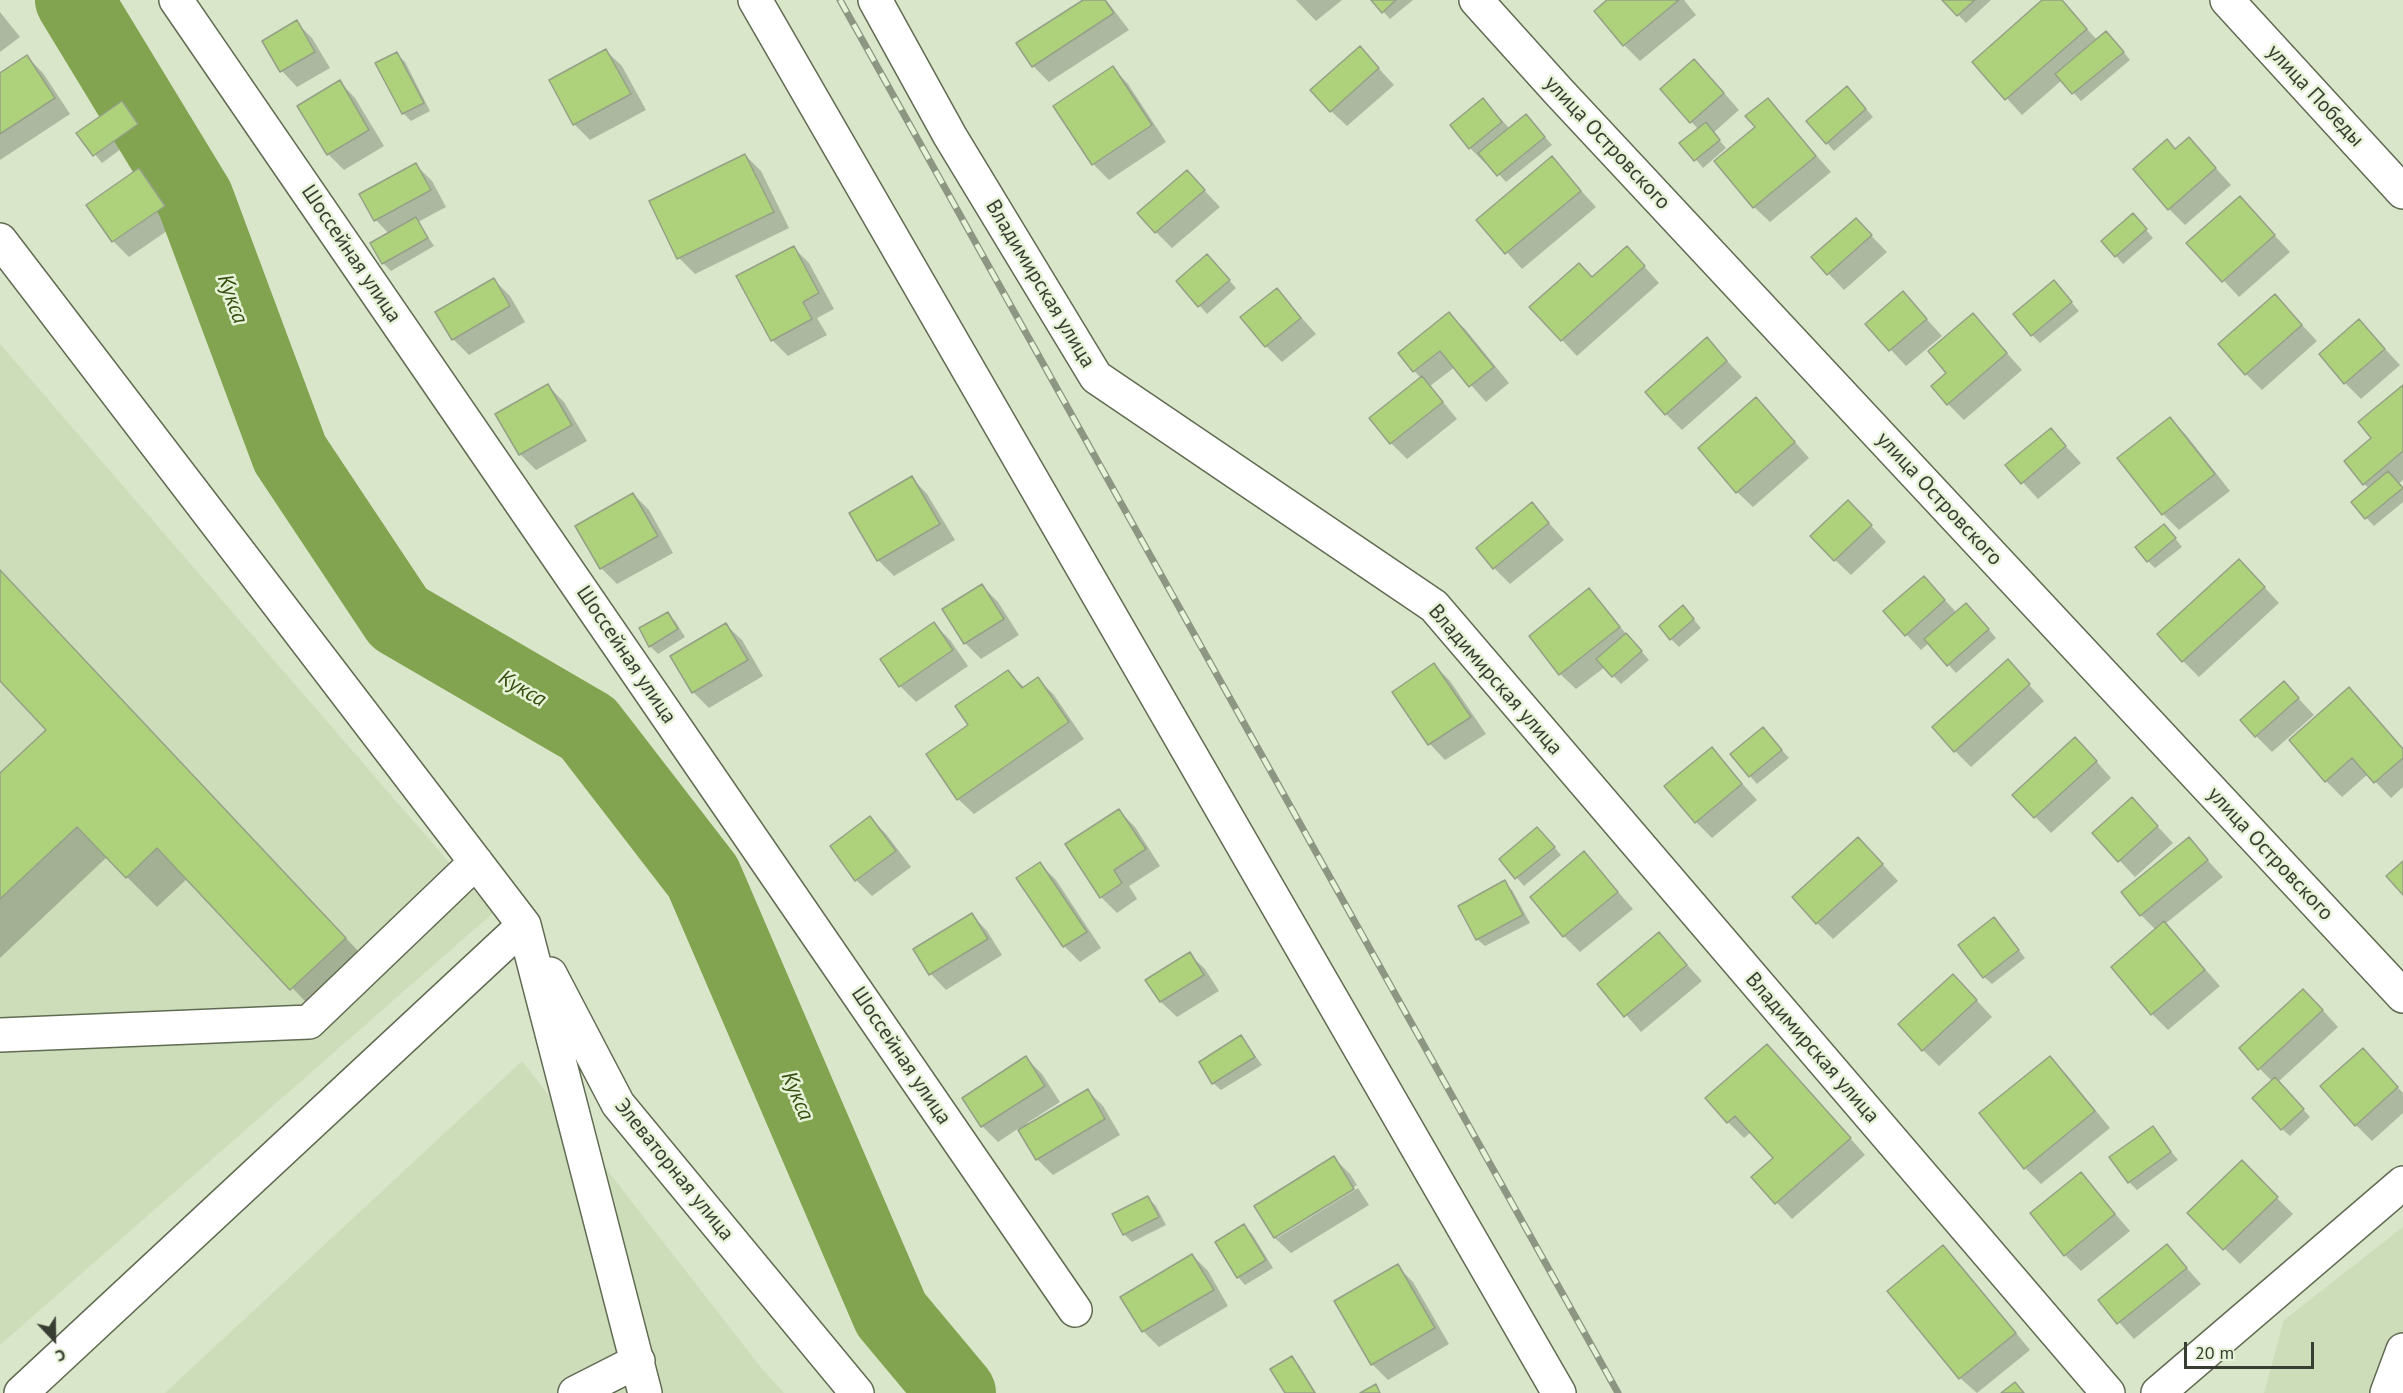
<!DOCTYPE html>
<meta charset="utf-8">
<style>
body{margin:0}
#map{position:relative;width:2403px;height:1393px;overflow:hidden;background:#d9e6ca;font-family:"PT Sans",sans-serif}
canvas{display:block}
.north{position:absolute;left:24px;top:1309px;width:60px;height:60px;-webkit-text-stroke:4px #e6f3d7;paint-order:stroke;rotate:158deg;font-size:16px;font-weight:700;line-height:24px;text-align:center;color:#393e33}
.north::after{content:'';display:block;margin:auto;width:21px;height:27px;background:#393e33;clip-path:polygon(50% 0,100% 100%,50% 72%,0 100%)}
.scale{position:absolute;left:2184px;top:1342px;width:130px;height:27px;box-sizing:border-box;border:3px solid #393e33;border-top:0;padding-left:8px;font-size:18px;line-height:21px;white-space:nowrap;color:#393e33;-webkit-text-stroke:4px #e6f3d7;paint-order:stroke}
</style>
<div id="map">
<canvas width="2403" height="1393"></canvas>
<div class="north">С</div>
<div class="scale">20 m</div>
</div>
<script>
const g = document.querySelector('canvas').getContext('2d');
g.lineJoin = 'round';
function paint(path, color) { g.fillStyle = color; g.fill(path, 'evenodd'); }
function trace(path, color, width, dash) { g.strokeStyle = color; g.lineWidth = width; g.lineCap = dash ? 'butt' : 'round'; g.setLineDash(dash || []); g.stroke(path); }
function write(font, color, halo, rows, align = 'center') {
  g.font = font + ' "PT Sans",sans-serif'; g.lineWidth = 5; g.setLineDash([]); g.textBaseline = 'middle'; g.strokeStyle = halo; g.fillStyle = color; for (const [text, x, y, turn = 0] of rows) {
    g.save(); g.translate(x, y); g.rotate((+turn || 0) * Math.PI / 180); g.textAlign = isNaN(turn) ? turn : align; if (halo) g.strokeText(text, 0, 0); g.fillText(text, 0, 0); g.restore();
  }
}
paint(new Path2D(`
 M0,344L493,913L0,1345Z
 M522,1061L763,1370L784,1393H165Z
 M2403,1227V1393H2264L2284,1320Z`), '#cdddba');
paint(new Path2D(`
 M1086,0H1106L1129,30L1049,82L1033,66Z
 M1296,0H1342L1316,21Z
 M1373,0H1413L1390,19Z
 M1609,0H1684L1696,15L1640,61L1624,45Z
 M1944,0H1991L1966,23Z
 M2045,0H2061L2097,40H2114L2130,60L2081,101L2062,80L2022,115L1974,62Z
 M0,12L20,37L0,52Z
 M296,22L312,38L330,68L297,87L282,71L264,41Z
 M1360,48L1394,85L1347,126L1331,111Z
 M606,51L622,66L646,110L590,140L574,124Z
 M397,54L405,62L430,111L411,121L403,113Z
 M27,57L43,73L70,114L0,160V75Z
 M1113,68L1128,84L1166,142L1109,180L1093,164Z
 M1710,77L1739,110L1713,133L1726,148L1703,168L1682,143L1699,130L1662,90Z
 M340,82L355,98L384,146L344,170L328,154Z
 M1854,95L1873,117L1834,151L1827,143Z
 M1483,100L1510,129L1526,116L1552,145L1506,182L1488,162L1486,164L1470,148Z
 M1767,100L1831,172L1770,222L1754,207L1757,128Z
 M122,103L144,132L102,163L78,133Z
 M2175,150L2204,155L2231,185L2185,225L2169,209Z
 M745,155L761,171L789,228L695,274L679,258Z
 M1552,159L1596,207L1522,269L1478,220Z
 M416,165L432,181L446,207L418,222L434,246L391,271L383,263L389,234L376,220L362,194Z
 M139,170L155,186L180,222L129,257L113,241Z
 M1187,172L1220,207L1172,248L1156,232Z
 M2255,214L2290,252L2239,297L2189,243Z
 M1856,220L1887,252L1844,290L1813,257Z
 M2140,223L2153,238L2123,264L2116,256Z
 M793,247L809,263L834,309L817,318L827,335L788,356L772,340Z
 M1214,263L1236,288L1207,314L1178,281Z
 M1642,264L1659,283L1577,356L1562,340L1593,279Z
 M494,280L510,296L525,322L469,355L453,339Z
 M2054,282L2079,311L2040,343L2032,335Z
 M1277,290L1316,334L1282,362L1266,346Z
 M1903,293L1942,336L1906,366L1867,324Z
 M2275,296L2317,341L2262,390L2246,374Z
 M1449,314L1465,329L1509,383L1486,402L1455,367L1430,386L1457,419L1407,459L1391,443L1422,379L1414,371Z
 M1973,315L2022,370L1964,420L1948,404V374Z
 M2359,321L2400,365L2361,399L2345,383Z
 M1707,339L1742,377L1682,430L1666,414Z
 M548,386L564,402L587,441L536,470L520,454Z
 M2403,387V480L2398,484L2403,489V502L2374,526L2353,503L2370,489L2364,484L2373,438Z
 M1771,415L1809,458L1753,507L1737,492Z
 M2170,419L2186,435L2230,491L2179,530L2163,514Z
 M2051,430L2081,463L2038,499L2008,466Z
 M912,478L927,494L955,540L894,576L878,560Z
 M633,494L649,510L673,553L617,584L601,568Z
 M1532,504L1564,540L1510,584L1494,568Z
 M1864,518L1886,542L1851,575L1835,560Z
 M2171,533L2182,547L2155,568L2148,561Z
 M0,570L375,969L322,1019L188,878L157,907L107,857L0,958V775L48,730L0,679Z
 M2255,577L2279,603L2199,677L2183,661Z
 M1924,578L1957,613L1974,612L1996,638L1956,673L1929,643L1921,650L1906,634Z
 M982,586L998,602L1019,635L981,659L965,643Z
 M1589,591L1649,660L1621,684L1605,667L1576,689L1560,674Z
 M668,614L675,621L685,637L658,654L650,646Z
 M1690,615L1701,628L1679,647L1671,639Z
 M934,624L950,640L968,666L916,702L900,686Z
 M726,625L742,640L763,676L709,708L693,692Z
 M1434,665L1450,681L1486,734L1445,760L1430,744L1394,692Z
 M1008,672L1025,688L1038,679L1054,695L1084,739L974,814L958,799L971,725Z
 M2020,675L2044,701L1971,767L1955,751Z
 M2284,683L2314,715L2272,752L2256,736Z
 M2349,689L2403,749V787L2391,798L2368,774L2342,797L2326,781Z
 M1763,729L1789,758L1757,784L1750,776Z
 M1711,749L1757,800L1712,838L1696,822Z
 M2091,755L2111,778L2051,833L2014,795Z
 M2132,799L2173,843L2135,877L2094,833Z
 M1119,811L1135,827L1160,866L1129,886L1137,899L1117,913L1101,897L1067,844Z
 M870,818L886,834L911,867L872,896L856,880Z
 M1545,836L1561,855L1524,886L1501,860Z
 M2189,840L2223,877L2165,924L2220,986L2168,1030L2152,1014L2156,930L2141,915Z
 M1584,853L1633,909L1580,952L1564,936Z
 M1874,855L1898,881L1833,939L1817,923Z
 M1040,864L1056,880L1101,948L1080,962L1064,946Z
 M1504,882L1512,890L1530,923L1485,946L1477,939Z
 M972,915L987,931L1002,955L946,990L931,974Z
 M2001,927L2025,958L1992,984L1984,977Z
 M1659,934L1702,981L1641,1032L1599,984Z
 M1189,954L1205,969L1219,991L1177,1017L1161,1002L1147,980Z
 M1969,992L1992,1017L1939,1066L1923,1050Z
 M2319,1006L2338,1027L2278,1082L2310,1117L2290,1136L2282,1129L2272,1081L2260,1069Z
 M1241,1037L1262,1065L1221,1090L1213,1083Z
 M2363,1050L2403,1093V1113L2372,1141L2356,1125Z
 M1026,1058L1042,1074L1060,1102L1027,1123L1029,1125L1087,1090L1103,1106L1120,1135L1053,1175L1037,1159L1019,1128L998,1142L982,1126Z
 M2050,1058L2066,1074L2110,1128L2041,1184L2025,1168Z
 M1783,1062L1865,1155L1792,1219L1753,1177L1775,1159L1751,1132L1744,1138L1728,1122Z
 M2152,1128L2178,1160L2137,1190L2129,1182Z
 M1334,1158L1350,1174L1357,1185L1277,1235V1238L1358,1188L1369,1205L1291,1253L1275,1238L1256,1206Z
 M2241,1162L2293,1214L2240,1264L2189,1213Z
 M2081,1174L2130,1231L2081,1271L2065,1255Z
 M1148,1198L1156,1206L1166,1225L1132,1242L1124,1234Z
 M1244,1226L1252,1234L1273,1268L1245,1285L1238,1277Z
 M2167,1246L2201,1284L2134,1339L2100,1301Z
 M1943,1247L1959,1263L2030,1350L1977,1393L1960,1378Z
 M1192,1255L1208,1271L1228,1306L1159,1347L1143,1331Z
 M1397,1266L1413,1282L1449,1344L1388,1380L1372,1364Z
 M1292,1358L1299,1365L1316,1393H1287Z`), '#0003');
trace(new Path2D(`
 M74,0L195,199L290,454L399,618L588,728L703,877L891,1314L957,1393`), '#82a350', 78);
const building = new Path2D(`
 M1083,0H1105L1114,13L1032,67L1016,43Z
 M1371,0H1396L1382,13Z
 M1607,0H1679L1623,46L1594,11Z
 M1942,0H1975L1957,16Z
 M2042,0H2062L2087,29L2005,100L1972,62Z
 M297,20L315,52L280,72L262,41Z
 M2106,31L2124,52L2072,94L2055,74Z
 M1360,46L1379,68L1330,112L1310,90Z
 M606,49L631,94L573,125L549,80Z
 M397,52L424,103L402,114L375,63Z
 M27,55L55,98L0,134V73Z
 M1694,59L1724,93L1690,123L1660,89Z
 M1113,66L1152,125L1092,165L1053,106Z
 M340,80L369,130L327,155L297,106Z
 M1847,86L1866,109L1826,144L1806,121Z
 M1483,98L1502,122L1469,149L1450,125Z
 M1768,98L1816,156L1753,208L1714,161L1755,127L1745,116Z
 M122,101L138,124L93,156L76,133Z
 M1526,114L1545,137L1497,176L1478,153Z
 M1706,122L1720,140L1694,161L1679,143Z
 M2189,137L2216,168L2168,210L2133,169L2167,139L2175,149Z
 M745,154L774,212L677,259L649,201Z
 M1552,156L1581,191L1505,254L1476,220Z
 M416,163L431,190L374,221L359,194Z
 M139,168L165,206L112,242L86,205Z
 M1187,170L1205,190L1155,233L1137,213Z
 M2240,196L2275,235L2222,282L2186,243Z
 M2133,213L2147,229L2115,257L2101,241Z
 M416,217L428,238L382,264L370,243Z
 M1856,218L1872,235L1827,275L1811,257Z
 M794,246L819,293L803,302L812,319L771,341L736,276Z
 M1627,246L1645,266L1561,341L1529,307L1579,263L1592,277Z
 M1207,254L1230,280L1198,307L1176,281Z
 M494,278L510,306L452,340L435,312Z
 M2054,280L2072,302L2031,336L2013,314Z
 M1277,288L1301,318L1265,347L1240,317Z
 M1903,291L1927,319L1889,351L1865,324Z
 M2275,294L2302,325L2245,375L2218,344Z
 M1449,312L1494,367L1469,387L1440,351L1413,372L1398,353Z
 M1973,313L2007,353L1947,405L1931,386L1946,373L1928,351Z
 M2359,319L2385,349L2344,384L2319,354Z
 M1707,337L1727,361L1665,415L1645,392Z
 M1422,376L1443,402L1390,444L1369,418Z
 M548,384L572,425L519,455L495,414Z
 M2403,385V451L2363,485L2344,461L2371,438L2358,422Z
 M1756,397L1795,442L1736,493L1698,448Z
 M2170,417L2215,474L2162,515L2117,458Z
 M2051,428L2066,446L2021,484L2005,465Z
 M2388,471L2403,488L2365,519L2351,502Z
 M912,476L940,524L877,561L849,513Z
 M633,493L658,536L600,569L575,526Z
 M1848,500L1872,525L1834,561L1810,536Z
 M1532,502L1549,523L1493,569L1476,548Z
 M2164,524L2176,538L2147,562L2135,547Z
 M2239,559L2265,587L2182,662L2157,634Z
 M0,570L346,938L290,990L157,848L126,878L77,827L0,899V773L46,730L0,681Z
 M1924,576L1945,600L1905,636L1883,611Z
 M982,584L1004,619L964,644L942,609Z
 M1589,588L1620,627L1559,675L1529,636Z
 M1966,603L1989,629L1947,666L1924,639Z
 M1683,605L1694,619L1670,640L1659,626Z
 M668,612L678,629L649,647L639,628Z
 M934,622L953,650L899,687L880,659Z
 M726,623L748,660L692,693L670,656Z
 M1626,633L1642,651L1612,677L1596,659Z
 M2008,659L2030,684L1954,752L1932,727Z
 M1434,663L1471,717L1428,745L1392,692Z
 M1008,670L1022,688L1038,677L1069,722L957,800L926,754L968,725L955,706Z
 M2284,681L2299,698L2255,737L2240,720Z
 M2349,687L2403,749V758L2374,783L2352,758L2325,782L2289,740Z
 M1763,727L1782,750L1749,777L1730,754Z
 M2075,737L2097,761L2034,818L2012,795Z
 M1712,747L1742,784L1695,823L1664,786Z
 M2132,797L2158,826L2118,862L2092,833Z
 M1119,809L1146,849L1114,870L1122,883L1100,898L1065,844Z
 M870,816L896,851L855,881L830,846Z
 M1537,827L1555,847L1515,879L1499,859Z
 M1858,837L1883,864L1816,924L1792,897Z
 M2189,837L2208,860L2140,916L2121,892Z
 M1584,851L1618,892L1563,937L1530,897Z
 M2403,861V895L2386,876Z
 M1040,862L1087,932L1063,947L1016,878Z
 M1505,880L1523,915L1476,940L1458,906Z
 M972,913L988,939L929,975L913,949Z
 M1994,917L2019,950L1983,978L1958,945Z
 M2164,921L2205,970L2151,1015L2111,967Z
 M1659,932L1687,965L1624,1017L1597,984Z
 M1190,952L1204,975L1160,1002L1145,980Z
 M1953,974L1977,1000L1922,1051L1898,1024Z
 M2303,989L2323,1010L2258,1070L2239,1048Z
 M1241,1035L1255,1057L1212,1084L1199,1062Z
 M1767,1044L1851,1138L1775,1204L1751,1177L1773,1158L1735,1116L1727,1123L1705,1098Z
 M2363,1048L2398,1087L2355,1126L2320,1086Z
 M1026,1056L1045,1086L981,1127L962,1098Z
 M2050,1056L2095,1111L2024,1169L1979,1113Z
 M2275,1077L2304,1109L2281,1130L2252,1098Z
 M1088,1089L1105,1119L1036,1160L1018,1130Z
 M2153,1126L2171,1152L2128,1183L2109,1157Z
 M1334,1156L1354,1189L1274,1238L1254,1206Z
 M2242,1160L2278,1197L2223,1250L2187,1213Z
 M2081,1172L2115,1214L2064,1256L2030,1213Z
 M1148,1196L1159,1217L1123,1235L1112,1214Z
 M1244,1224L1266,1260L1237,1278L1215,1242Z
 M2167,1244L2187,1268L2117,1324L2098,1300Z
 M1943,1245L2016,1333L1959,1379L1887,1291Z
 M1192,1254L1214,1290L1142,1332L1120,1297Z
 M1398,1264L1435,1328L1371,1365L1334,1301Z
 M1292,1356L1315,1393H1285L1270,1369Z
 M2015,1382L2024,1393H2001Z
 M1376,1384L1380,1393H1360Z`);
paint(building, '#aed17c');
trace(building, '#95a186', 1.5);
const minor = new Path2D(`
 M176,0L1075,1310
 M755,0L1559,1393
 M875,0L950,136L1096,377L1434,606L2108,1393
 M1476,0L1559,92L2403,996
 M2227,0L2403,192
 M0,240L524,925L645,1393
 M550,974L618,1104L857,1393
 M0,1035L309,1022L476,862
 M21,1393L524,925
 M575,1393L638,1361
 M2158,1393L2403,1183
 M2387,1393L2403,1350`);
trace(minor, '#606b52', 36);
trace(minor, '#fff', 33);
const rail = new Path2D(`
 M840,0L1618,1393`);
trace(rail, '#8d9682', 7);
trace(rail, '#e6f3d7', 4.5, [14]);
write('21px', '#393e33', '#e6f3d7', [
 ["улица Победы",2315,96,47],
 ["улица Островского",1607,143,47],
 ["Шоссейная улица",351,254,56],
 ["Владимирская улица",1040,284,59],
 ["улица Островского",1939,499,47],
 ["Шоссейная улица",626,655,56],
 ["Владимирская улица",1495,680,49],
 ["улица Островского",2270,854,47],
 ["Владимирская улица",1812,1048,49],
 ["Шоссейная улица",901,1056,56],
 ["Элеваторная улица",674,1170,51]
]);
write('italic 22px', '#374d10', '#e6f3d7', [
 ["Кукса",232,299,70],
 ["Кукса",522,689,30],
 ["Кукса",797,1096,67]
]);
</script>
